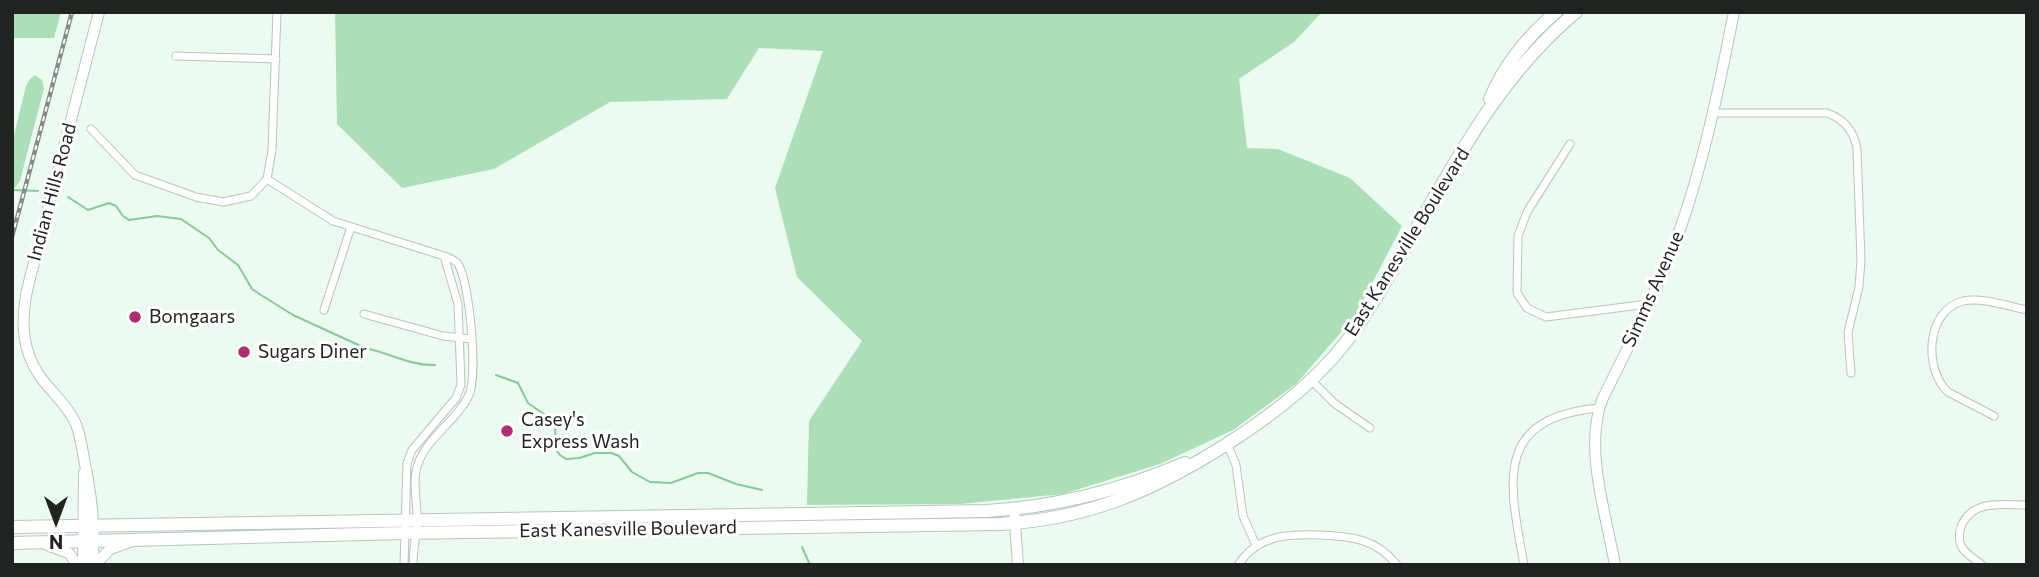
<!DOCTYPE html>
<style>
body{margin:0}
#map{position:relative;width:2039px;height:577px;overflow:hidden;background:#ebfbef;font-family:Commissioner,sans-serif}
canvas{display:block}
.frame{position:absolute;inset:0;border:14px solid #1f2420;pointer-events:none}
.north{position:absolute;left:21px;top:486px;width:70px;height:70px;-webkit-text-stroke:5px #fff;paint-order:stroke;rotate:180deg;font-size:19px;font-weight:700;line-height:28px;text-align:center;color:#1f2420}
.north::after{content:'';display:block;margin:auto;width:24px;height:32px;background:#1f2420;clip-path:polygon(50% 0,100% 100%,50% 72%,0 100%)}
</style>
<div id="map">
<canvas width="2039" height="577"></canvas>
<div class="frame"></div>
<div class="north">N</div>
</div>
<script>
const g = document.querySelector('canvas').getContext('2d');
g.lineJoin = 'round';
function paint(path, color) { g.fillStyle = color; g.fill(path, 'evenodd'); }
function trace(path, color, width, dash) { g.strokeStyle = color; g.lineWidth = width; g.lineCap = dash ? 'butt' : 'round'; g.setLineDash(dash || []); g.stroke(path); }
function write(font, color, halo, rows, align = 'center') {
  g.font = font + ' Commissioner,sans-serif'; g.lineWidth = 6; g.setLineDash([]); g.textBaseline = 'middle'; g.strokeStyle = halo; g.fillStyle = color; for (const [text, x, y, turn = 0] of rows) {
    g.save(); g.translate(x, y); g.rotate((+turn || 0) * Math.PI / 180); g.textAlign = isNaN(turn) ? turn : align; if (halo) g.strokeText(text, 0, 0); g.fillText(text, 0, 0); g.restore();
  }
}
paint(new Path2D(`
 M12,12H61L54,38H12Z
 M335,12H1322L1294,42L1239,79L1247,148L1278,149L1350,178L1402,226L1355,316L1296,384L1233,430L1160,464L1063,494L960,504L807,505L809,421L862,341L797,277L775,188L823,51L759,48L727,99L610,102L494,169L402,188L337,124Z
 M35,75L42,80L44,88L20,181L12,191V144L26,86L30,79Z`), '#acdfb8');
trace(new Path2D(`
 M12,190L38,191
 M68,197L88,210L109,203L116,206L123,216L129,220L157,216L181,219L209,238L218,250L238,265L252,289L261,295L293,315L365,348C390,353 410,366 435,365
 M496,375L518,383L528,403L551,419L555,425L556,450L560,455L566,459L579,458L595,453H611L619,456L632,472L650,482L671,483L698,473H708L736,484L762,490
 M802,547L810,565`), '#87c999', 2);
const street = new Path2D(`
 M176,56L276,59
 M1712,113H1827C1844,119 1854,131 1857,149L1861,260L1859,287L1848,332L1851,373
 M91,129L135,175L196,197L223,202L251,196L267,179L272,150L277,12
 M1570,144L1527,212L1518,236L1517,293L1527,308L1546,317L1648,304
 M267,179L333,221L444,256C449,258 454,259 458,264C470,283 478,376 469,395C457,421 427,437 418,464C412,480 417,500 417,517C417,533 413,548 413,565
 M324,310L351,227
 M364,314L443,336L471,339
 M1311,380L1334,403L1370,428
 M1994,416L1948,392C1924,370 1925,311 1963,301C1982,297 2007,306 2027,310
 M1227,444L1236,465L1243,516L1256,545
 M404,565L407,463L412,450L456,398L461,385L458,304L444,256
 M1238,565C1258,535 1286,534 1320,535C1351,536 1377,539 1397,565
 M1524,565C1510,485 1491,418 1599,408
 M1982,565C1975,559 1965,554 1961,546C1958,538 1959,531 1962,524C1975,499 2003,505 2027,505`);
const secondary = new Path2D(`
 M1014,509L1018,565
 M47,545L69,553L77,565
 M83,565L84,473
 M92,565C96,533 92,500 86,469C82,452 82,438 75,422C66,403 50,391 39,375C20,347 21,313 29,282L99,12
 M95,565L110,549L130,542
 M1615,565C1606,513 1584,450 1602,400C1629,345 1657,291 1678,235C1704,163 1719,87 1734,12`);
const primary = new Path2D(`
 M1490,99C1504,65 1528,36 1556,12
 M12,527L986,511C1055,507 1122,490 1185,463
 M12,543L405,533L1000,524C1088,519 1153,491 1227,444C1277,412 1326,374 1359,324C1429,219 1477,94 1576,12`);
trace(street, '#b7c5ba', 9);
trace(secondary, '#b7c5ba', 12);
trace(primary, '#b7c5ba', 14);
trace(street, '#fff', 7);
trace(secondary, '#fff', 10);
trace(primary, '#fff', 12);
const rail = new Path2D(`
 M12,237L72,12`);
trace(rail, '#828c84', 4.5);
trace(rail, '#fff', 2, [5]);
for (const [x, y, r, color] of [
 [135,317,7,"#b22c72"],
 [244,352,7,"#b22c72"],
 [507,431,7,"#b22c72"]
]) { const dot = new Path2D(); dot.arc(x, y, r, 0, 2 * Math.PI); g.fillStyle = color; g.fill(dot); trace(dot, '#fff', 2.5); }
write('19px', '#1f2420', '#fff', [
 ["Indian Hills Road",52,192,-75],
 ["East Kanesville Boulevard",1407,242,-58],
 ["Simms Avenue",1653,289,-66],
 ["East Kanesville Boulevard",628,529,-1]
]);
write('19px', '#1f2420', '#fff', [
 ["Bomgaars",149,317],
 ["Sugars Diner",258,352],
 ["Casey's",521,420],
 ["Express Wash",521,442]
], 'left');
</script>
